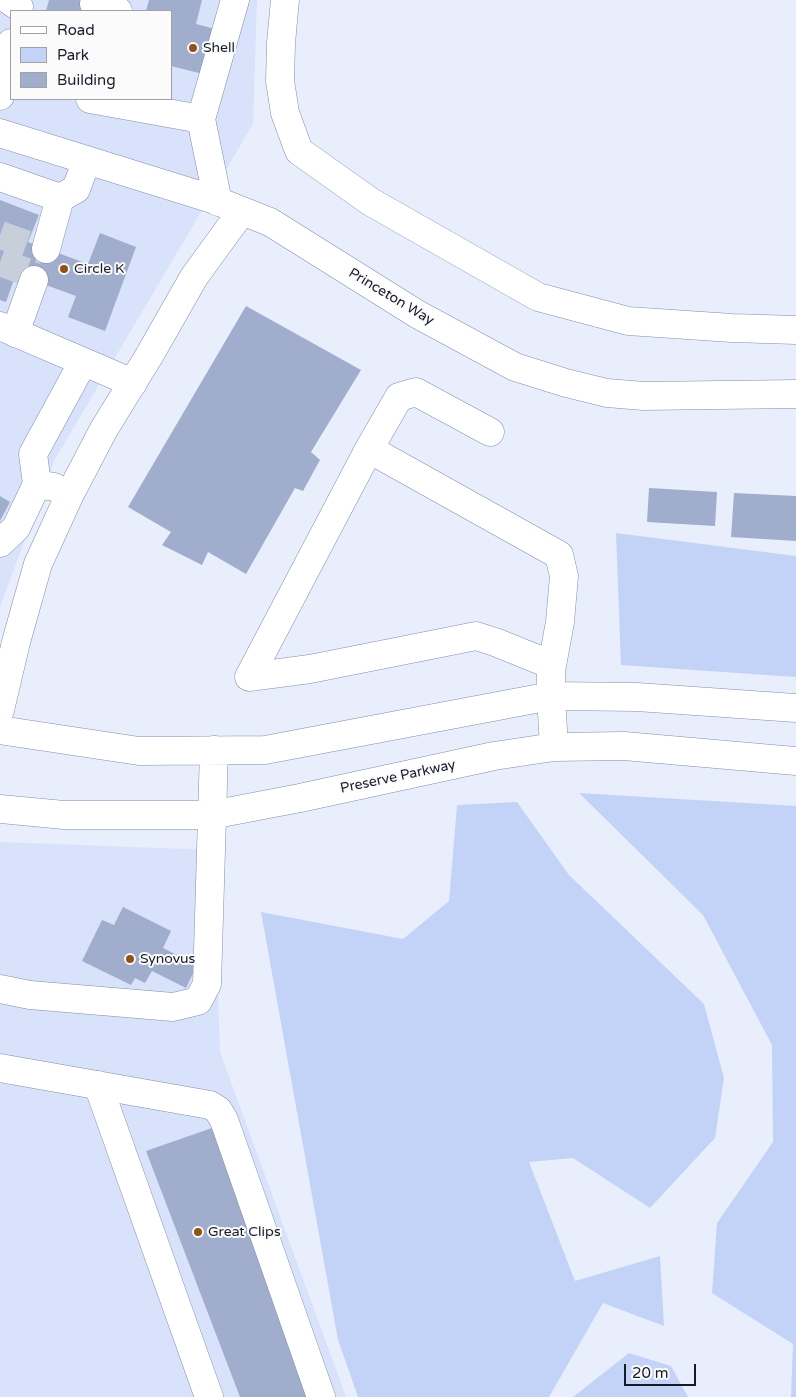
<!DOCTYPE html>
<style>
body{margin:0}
#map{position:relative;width:796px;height:1397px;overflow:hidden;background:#e8eefb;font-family:"Varela Round",sans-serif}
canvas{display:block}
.legend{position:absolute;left:10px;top:10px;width:162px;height:90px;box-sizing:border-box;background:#fbfbfb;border:1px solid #a0a2a7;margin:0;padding:6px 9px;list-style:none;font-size:15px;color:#171c28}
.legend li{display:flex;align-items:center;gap:10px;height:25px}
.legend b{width:25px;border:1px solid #a0a2a7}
.scale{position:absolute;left:624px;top:1364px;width:72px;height:22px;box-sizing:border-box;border:2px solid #171c28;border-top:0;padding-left:6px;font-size:15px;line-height:18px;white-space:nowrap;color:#171c28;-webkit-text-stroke:4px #fbfbfb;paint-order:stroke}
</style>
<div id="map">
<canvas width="796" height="1397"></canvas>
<ul class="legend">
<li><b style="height:6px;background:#fff"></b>Road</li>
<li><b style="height:14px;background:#c3d3f8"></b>Park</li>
<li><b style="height:14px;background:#a0adcc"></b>Building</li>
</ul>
<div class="scale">20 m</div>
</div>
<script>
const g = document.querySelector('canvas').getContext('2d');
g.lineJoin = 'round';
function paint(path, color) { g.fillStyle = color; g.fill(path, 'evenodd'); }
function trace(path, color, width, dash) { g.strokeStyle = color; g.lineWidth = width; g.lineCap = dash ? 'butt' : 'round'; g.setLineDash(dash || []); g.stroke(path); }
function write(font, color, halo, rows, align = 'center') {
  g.font = font + ' "Varela Round",sans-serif'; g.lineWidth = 4; g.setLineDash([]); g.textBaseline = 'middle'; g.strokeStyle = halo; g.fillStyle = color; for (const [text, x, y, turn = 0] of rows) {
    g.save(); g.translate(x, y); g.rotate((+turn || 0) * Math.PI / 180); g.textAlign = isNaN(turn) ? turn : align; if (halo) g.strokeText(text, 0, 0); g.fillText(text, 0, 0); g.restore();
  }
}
paint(new Path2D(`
 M0,0H257L253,124L54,461L0,607ZM11,11H171V99H11Z
 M0,842L213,850L220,1052L346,1397H0Z`), '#d8e2fa');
paint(new Path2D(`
 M616,533L796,556V677L621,665Z
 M579,793L796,806V1397H791L793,1344L712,1293L717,1223L773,1142L772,1045L703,915Z
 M517,802L569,875L704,1004L724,1078L715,1138L650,1208L573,1158L529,1162L575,1281L660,1256L664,1326L603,1303L549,1397H358L338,1340L261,912L403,939L449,901L457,805Z
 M629,1353L671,1366L688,1397H573Z`), '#c3d3f8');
paint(new Path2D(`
 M49,0H96L93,11H46Z
 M149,0H202L196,24L219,30L207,75L171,66V11H146Z
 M0,200L39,215L28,242L88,264L100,233L136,247L105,331L68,317L76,296L16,274L6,302L0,300Z
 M246,306L361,370L311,452L320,460L303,491L295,488L246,574L208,552L202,565L162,545L171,532L128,507Z
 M649,488L717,492L715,526L647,522Z
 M734,493L796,496V541L731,537Z
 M0,496L10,502L0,521Z
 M123,907L171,931L163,948L197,965L186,988L152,971L145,983L135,978L131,985L82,961L102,920L114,925Z
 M212,1128L310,1397H240L146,1151Z`), '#a0adcc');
trace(new Path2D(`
 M0,235L45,251
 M0,262L35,275`), '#c9cedb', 28, [28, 14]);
const minor = new Path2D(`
 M9,0L19,7
 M285,0L281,43L280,81L285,113L299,151L371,202L538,297L628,321L732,328L796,330
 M94,4L118,11
 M0,96L11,43
 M90,99L201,119
 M0,133L212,199L270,222L417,314L515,367L566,383L607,393L644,396L796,394
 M0,177L60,198L76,189L87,160
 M218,202L201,119L235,0
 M46,249L60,198
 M0,326L133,383
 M15,333L34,280
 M369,449L399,397L416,392L490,432
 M37,484L33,454L83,362
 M0,543L16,528L37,484L54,487
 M552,665L495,642L476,636L310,669L249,677L369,449L559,555L564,576L560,622L551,671V696L554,747
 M0,710L16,642L38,564L70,494L104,429L149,356L194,277L242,211
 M0,730L139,751L265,750L551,696L637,697L796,708
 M0,809L64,815H211L300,798L494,756L554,747L624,746L796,761
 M0,989L30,995L173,1007L198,1001L207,984L214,750
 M0,1068L210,1105L218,1110L224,1120L321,1397
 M98,1085L209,1397`);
trace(minor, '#818eab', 29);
trace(minor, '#fff', 28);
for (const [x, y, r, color] of [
 [193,48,5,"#91511a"],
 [64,269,5,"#91511a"],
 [130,959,5,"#91511a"],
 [198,1232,5,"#91511a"]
]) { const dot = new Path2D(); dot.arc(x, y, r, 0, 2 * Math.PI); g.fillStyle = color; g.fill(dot); trace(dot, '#fbfbfb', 2); }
write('14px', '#171c28', '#fbfbfb', [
 ["Shell",203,48],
 ["Circle K",74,269],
 ["Synovus",140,959],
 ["Great Clips",208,1232]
], 'left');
write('14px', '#171c28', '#fbfbfb', [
 ["Princeton Way",391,297,31],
 ["Preserve Parkway",398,777,-12]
]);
</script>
